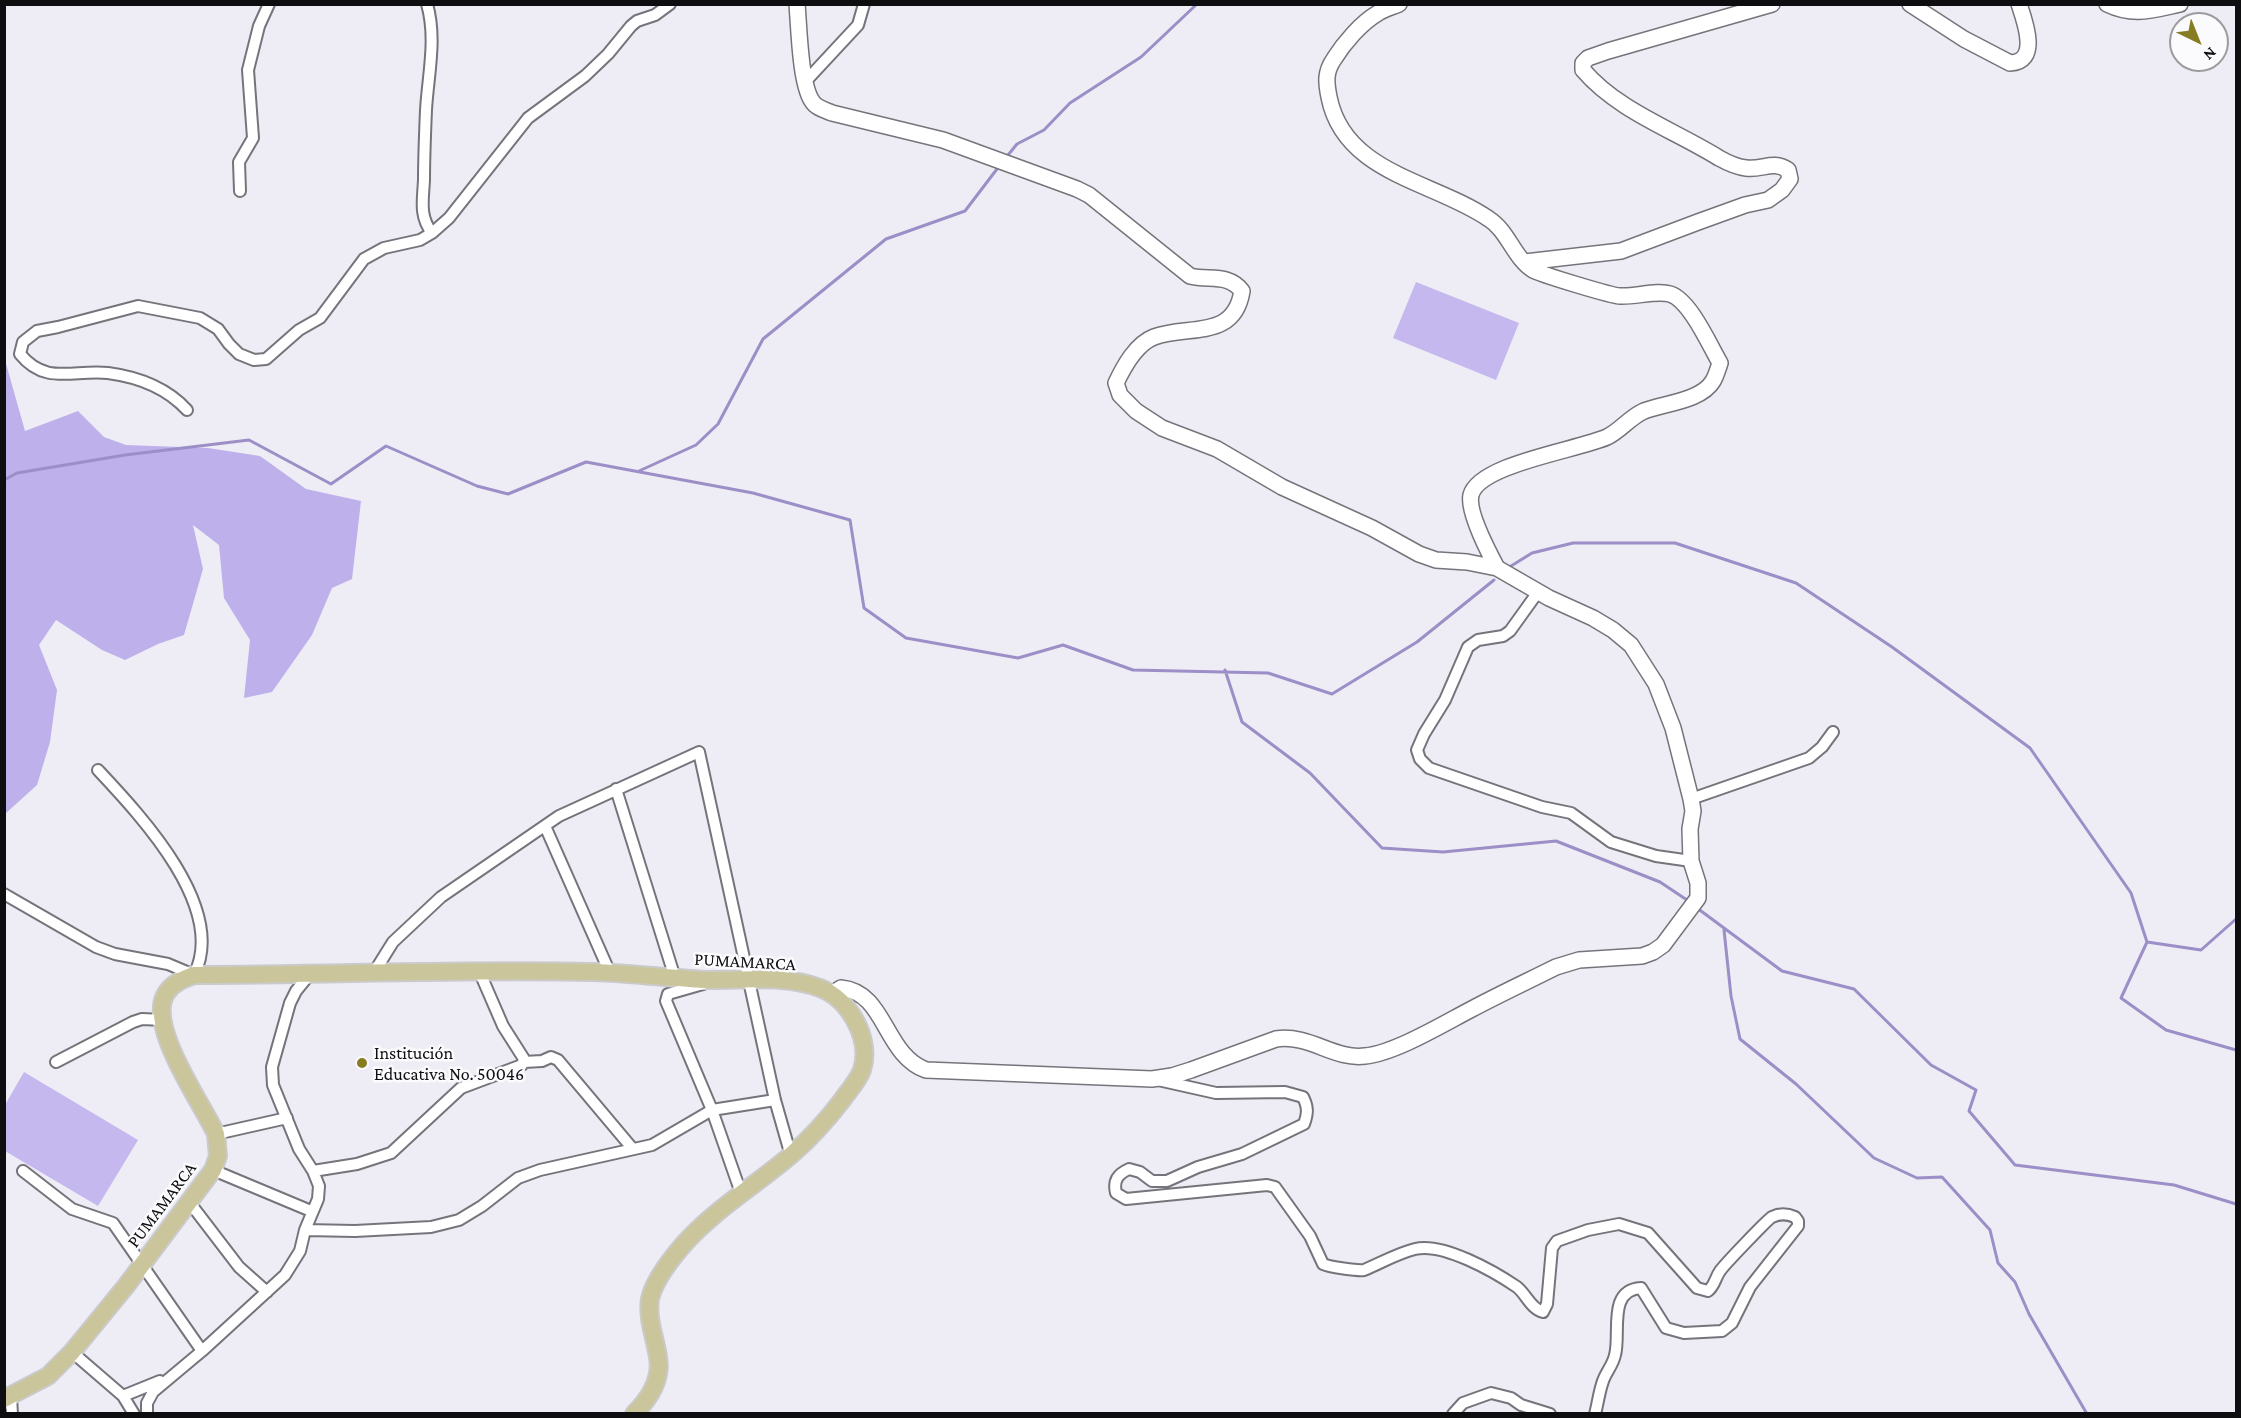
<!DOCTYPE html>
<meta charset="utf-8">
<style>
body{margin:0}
#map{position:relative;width:2241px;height:1418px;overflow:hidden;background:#eeedf5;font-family:"Crimson Pro",serif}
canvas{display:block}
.frame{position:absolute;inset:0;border:6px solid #0e0d10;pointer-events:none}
.north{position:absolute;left:2169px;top:12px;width:60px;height:60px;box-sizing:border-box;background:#fbfbfe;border:2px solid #9c9c9f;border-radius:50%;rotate:137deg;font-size:16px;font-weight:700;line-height:24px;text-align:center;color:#0e0d10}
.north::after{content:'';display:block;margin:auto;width:21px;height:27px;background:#867d23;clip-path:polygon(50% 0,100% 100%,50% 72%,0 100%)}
</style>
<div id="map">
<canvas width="2241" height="1418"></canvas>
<div class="frame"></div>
<div class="north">N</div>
</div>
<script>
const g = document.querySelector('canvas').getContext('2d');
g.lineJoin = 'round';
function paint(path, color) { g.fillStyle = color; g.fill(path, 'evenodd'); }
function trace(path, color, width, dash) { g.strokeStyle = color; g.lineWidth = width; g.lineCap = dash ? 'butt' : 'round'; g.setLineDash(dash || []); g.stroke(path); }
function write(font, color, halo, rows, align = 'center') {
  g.font = font + ' "Crimson Pro",serif'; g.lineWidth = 5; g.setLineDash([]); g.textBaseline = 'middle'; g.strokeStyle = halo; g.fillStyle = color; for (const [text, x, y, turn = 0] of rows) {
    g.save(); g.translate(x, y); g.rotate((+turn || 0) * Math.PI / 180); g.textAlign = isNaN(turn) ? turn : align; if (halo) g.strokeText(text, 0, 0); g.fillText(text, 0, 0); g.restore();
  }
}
paint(new Path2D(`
 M1416,282L1519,323L1496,380L1393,338Z
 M24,1072L138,1140L98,1206L5,1151V1105Z`), '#c5b8ee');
paint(new Path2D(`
 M5,360L25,431L78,411L104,437L126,445L208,448L260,456L306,489L361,501L352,579L332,588L312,635L272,692L244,698L250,640L224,598L219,545L193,525L203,569L184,635L158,644L125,660L102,650L56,620L39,645L57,690L50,742L37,785L5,814Z`), '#beb0ea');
trace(new Path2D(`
 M1008,155L1017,144L1044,130L1070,103L1141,57L1197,4
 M639,471L696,445L718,424L763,339L886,239L965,211L997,169
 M4,480L17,473L125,455L249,440L331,484L386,446L477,486L508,494L586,462L753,493L850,520L864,608L906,638L1018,658L1063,645L1133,670L1268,673L1332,694L1417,642L1494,580
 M1511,566L1532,553L1573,543H1675L1796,583L1892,647L2030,748L2131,893L2147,942L2121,998L2166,1030L2236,1050
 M1225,670L1242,722L1310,773L1382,848L1443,852L1556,841L1660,882L1690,902
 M1697,908L1782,971L1854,989L1931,1065L1976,1090L1969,1111L2015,1165L2174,1185L2236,1204
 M1724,930L1731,996L1740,1039L1796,1084L1874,1158L1917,1178L1942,1177L1990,1230L1998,1263L2015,1282L2029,1314L2087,1414
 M2147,942L2201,950L2236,919`), '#9c8ec6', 3);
const street = new Path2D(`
 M427,4C437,39 428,75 426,110C425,134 424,157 424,180C423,200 419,216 432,233
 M805,82L858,25L864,4
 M240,191L239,162L253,138L248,70L259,26L269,4
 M187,410C166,387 138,377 108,373C74,369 46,386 20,354L23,342L37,331L58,327L138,306L200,318L218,329L229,344L239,354L254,360L266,359L299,330L320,318L364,259L384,248L420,240L432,233L449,218L528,118L585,76L608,54L631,26L637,21L655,15L670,4
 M1538,592L1510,631L1503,636L1478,640L1468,647L1445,700L1424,734L1417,750L1420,759L1429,768L1542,807L1571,813L1611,842L1656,856L1691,861
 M616,789L675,978
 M1691,799L1809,758L1822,747L1833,732
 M545,826L610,973
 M4,894L96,947L115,954L168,964L194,975C228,908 141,816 98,770
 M373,974L393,942L441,897L559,816L699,752L775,1100L791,1156
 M703,984L668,994L666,1001L712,1110L741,1193
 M56,1062L133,1022L142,1019L163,1020
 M524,1062L542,1061L551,1057L558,1060L632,1148
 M1158,1080L1216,1093L1285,1092L1303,1097C1308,1107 1308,1113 1304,1124L1242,1154L1198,1167L1167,1181H1152L1140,1172L1129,1169C1118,1174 1113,1180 1116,1193L1126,1199L1267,1185L1275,1187L1310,1236L1323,1264C1329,1267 1358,1271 1364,1270C1381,1263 1398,1253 1415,1249C1443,1242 1495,1272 1517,1287C1526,1294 1531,1309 1543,1312L1547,1304L1552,1248L1557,1241L1588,1230L1619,1224L1648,1233L1697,1288L1708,1291C1715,1285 1715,1278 1720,1271C1724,1265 1768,1219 1772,1217C1780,1213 1788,1214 1795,1217L1798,1221V1226L1750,1287L1732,1323L1722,1331L1684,1333L1666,1328L1641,1288C1607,1290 1621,1333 1615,1355C1613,1365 1606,1372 1603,1381C1599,1392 1598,1403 1595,1414
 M216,1134L287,1118
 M213,1170L311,1211
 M23,1171L72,1209L113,1223L202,1351
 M313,1171L357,1164L391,1153L461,1088L522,1065L524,1059L503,1026L480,973
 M190,1203L239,1267L267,1292
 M305,1230L355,1231L431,1227L459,1220L482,1206L518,1178L540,1170L652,1145L712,1110L775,1100
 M72,1352L123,1396L160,1381
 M123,1396L134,1414
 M11,1397L12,1414
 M147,1414V1403L153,1392L202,1351L285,1275L300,1251L305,1230L318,1199L319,1186L313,1171L299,1149L273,1085L272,1067L290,1003L296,991L309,975
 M1453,1414L1463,1403L1491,1393L1511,1398L1521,1405L1550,1414`);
const secondary = new Path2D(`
 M797,4C799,27 800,83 812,101C816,108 825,110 832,113L943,140L1077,189L1089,195L1190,276C1209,281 1228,273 1242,291C1234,341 1188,324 1154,337C1136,344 1124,366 1116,383L1120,395L1136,411L1162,428L1217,449L1282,487L1372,528L1419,554L1436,560L1467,562L1497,568L1549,598L1593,618L1613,630L1631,645L1656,684L1673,728L1691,799L1693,811L1690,829L1691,861L1698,883V898L1663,945L1653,952L1642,956L1579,960L1556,967C1528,981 1498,995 1470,1010C1443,1024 1395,1053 1365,1056C1334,1060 1310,1034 1276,1039L1191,1070L1172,1076L1152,1079L926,1070C884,1055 886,992 841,988L832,994
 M1399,4C1392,7 1384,9 1378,13C1361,23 1344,43 1334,59C1325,72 1326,82 1329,97C1344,174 1434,181 1489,219C1508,231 1514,258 1533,270C1540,274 1612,296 1620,296C1635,297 1657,290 1670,294C1690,300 1710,346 1720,363C1718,369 1716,376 1713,381C1701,401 1665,403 1644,411C1630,417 1620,431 1607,437C1578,450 1479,464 1471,495C1467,511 1489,553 1497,568
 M1910,4L1964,39L2010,63C2040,62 2025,22 2019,4
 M2107,4C2134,17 2152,10 2180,4
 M1525,262L1621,251L1698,222L1745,205L1768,200L1782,190L1790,179L1788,170C1773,160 1763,170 1746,168C1736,167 1728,163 1719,158C1674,130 1618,111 1583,70V63L1588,58L1608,51L1772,4`);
const primary = new Path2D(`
 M4,1399L48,1376L72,1352L126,1286L213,1170L218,1156L216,1134C202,1103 144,1023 167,992C174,982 184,979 194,975C327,975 460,969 593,972C630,973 667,978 704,980C742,981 784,974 820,988C849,999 872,1039 862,1070C858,1081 849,1090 843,1099C827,1120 811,1138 791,1155C756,1185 715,1209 683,1245C671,1259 654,1280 650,1299C647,1319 655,1337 658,1357C662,1379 649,1399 634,1414`);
trace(street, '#76747b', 14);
trace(secondary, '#76747b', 18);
trace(primary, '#cacaca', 20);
trace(street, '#fff', 10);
trace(secondary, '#fff', 15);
trace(primary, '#cac59a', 16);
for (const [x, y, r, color] of [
 [362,1063,6,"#867d23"]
]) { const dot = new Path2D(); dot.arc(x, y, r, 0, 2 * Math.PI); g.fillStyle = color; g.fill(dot); trace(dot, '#fbfbfe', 2); }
write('18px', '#0e0d10', '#fbfbfe', [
 ["PUMAMARCA",745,962,3],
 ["PUMAMARCA",162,1205,-53]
]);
write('18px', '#0e0d10', '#fbfbfe', [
 ["Institución",374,1053],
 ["Educativa No. 50046",374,1074]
], 'left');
</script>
